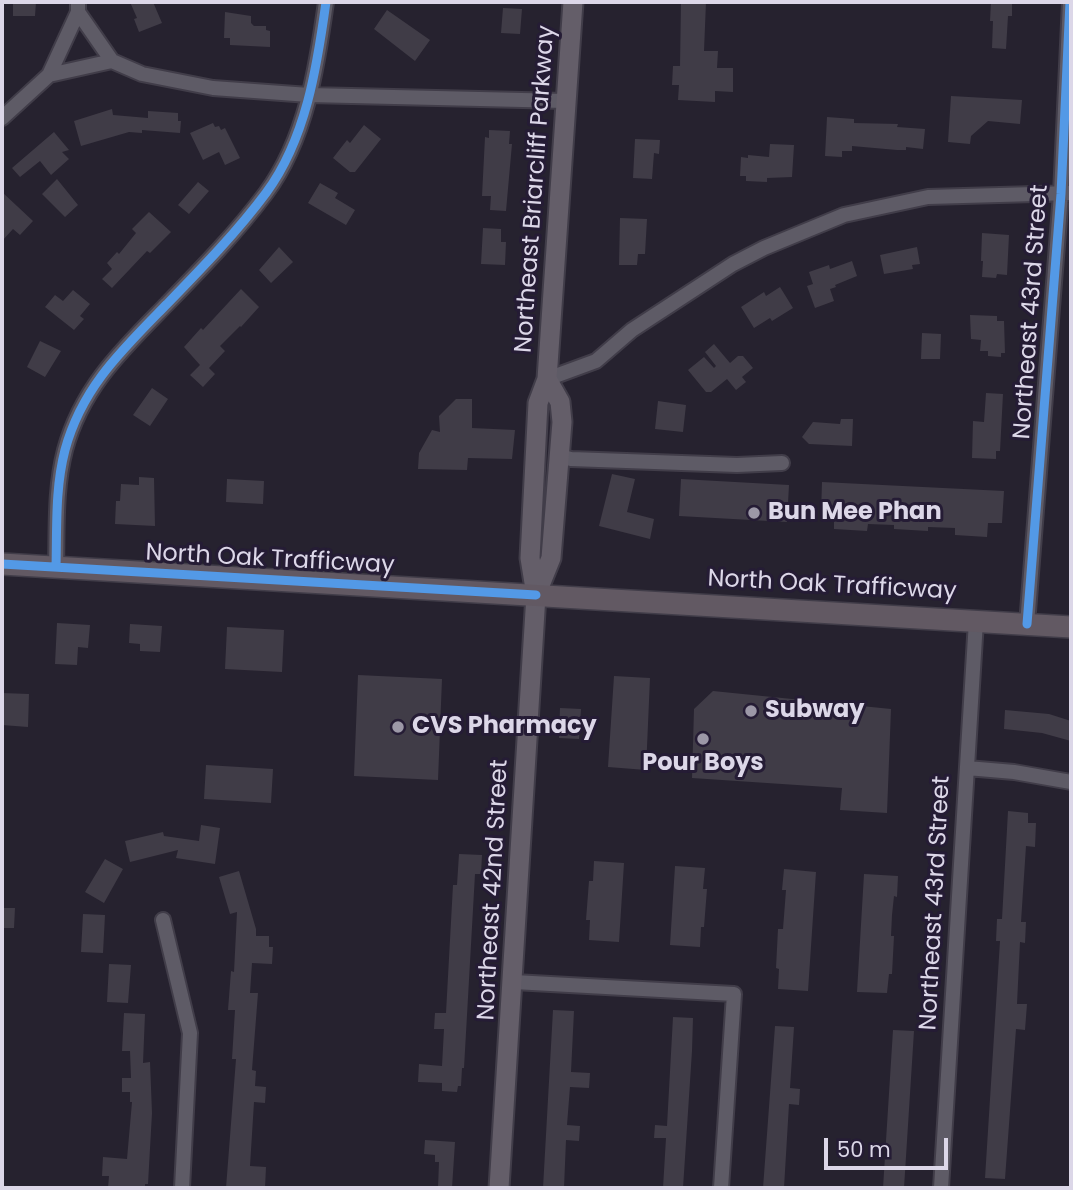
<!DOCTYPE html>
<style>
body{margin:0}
#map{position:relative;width:1073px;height:1190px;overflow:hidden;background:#26222f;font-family:Poppins,sans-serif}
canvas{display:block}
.frame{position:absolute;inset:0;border:4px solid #dcd7e8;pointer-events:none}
.scale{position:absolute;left:824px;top:1138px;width:124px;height:32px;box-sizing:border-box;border:4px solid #dcd7e8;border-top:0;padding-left:9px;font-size:21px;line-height:24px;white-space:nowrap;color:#dcd7e8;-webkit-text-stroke:5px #251c35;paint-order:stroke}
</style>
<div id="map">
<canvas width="1073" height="1190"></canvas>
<div class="frame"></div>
<div class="scale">50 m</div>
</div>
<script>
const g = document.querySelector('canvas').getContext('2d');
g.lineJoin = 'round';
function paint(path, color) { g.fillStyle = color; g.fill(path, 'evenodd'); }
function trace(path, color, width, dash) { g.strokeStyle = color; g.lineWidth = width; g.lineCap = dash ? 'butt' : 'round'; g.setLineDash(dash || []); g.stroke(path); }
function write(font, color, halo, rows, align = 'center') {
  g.font = font + ' Poppins,sans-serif'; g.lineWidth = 6; g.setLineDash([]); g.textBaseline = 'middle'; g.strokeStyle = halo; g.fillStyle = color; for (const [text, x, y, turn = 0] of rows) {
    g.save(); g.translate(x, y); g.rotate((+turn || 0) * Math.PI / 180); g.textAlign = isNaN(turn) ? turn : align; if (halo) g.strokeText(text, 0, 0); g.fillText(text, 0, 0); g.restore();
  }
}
paint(new Path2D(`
 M13,2H36L35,16H13Z
 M130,2H153L162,23L139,32L134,19L137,18Z
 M681,2H706L704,51H718L717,68H733V92L715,91V102L678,100L679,85H672L673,66H680Z
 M991,2H1012V16H1008L1006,49L992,48L993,21H990Z
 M503,8L522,9L520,34L501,33Z
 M387,10L430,40L415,61L374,29Z
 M225,12L251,16V23L254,26H266V30L270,31V47L230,45V38H224Z
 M951,96L1022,100L1020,124L988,121L971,136L970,144L948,142Z
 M112,109L113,115L148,118V111L178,113V121H181L180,133L142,130V133L129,132L81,146L74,121Z
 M827,117L854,119V123L898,124L897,127L925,129L923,149L906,147V150H897L852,146V151H842V157L825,156Z
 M213,123L215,127L219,126L221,130L225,128L240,158L225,165L219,152L203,160L190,133Z
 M364,125L381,139L355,172H350L333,158L347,140L350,143Z
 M489,130L510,131L509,144H512L506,211L490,210L491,196H482L485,137L489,138Z
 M54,132L69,150L62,152L69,159L51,175L40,161L20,177L12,168Z
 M635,139L660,140L659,154L654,153L652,179L633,178Z
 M770,144L794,145L792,177L767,178V182L746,181V176H740L741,157L748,158V155L769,157Z
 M57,179L78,205L65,217L42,194Z
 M198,182L209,191L189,214L178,205Z
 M320,183L338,193L335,198L355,210L346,225L308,203Z
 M2,192L33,221L20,235L13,229L2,241Z
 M149,212L171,232L150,253L147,251L112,288L102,279L112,269L107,263L117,252L119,254L136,233L132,229Z
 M620,218L647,219L645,254H638L637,265H619Z
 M483,228L501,229V242H506L505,265L481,264Z
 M982,233L1009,235L1007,275L997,274L996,278L982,277L983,261H981Z
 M279,247L293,262L271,283L259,270Z
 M917,247L920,264L912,265L913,269L884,274L880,255Z
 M852,261L857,276L835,285L836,287L830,289L834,301L815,308L807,286L813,284L809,272L829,265L830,269Z
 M780,287L793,308L772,321L770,318L754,328L741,307L764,292L766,296Z
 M241,289L259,307L241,327L240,326L220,346L225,351L209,368L215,374L203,387L190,375L200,365L184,347L201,328L203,330Z
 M73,290L90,304L80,316L84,319L74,330L45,307L55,295L63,301Z
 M970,315L997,316V321H1004L1005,353H1001V357L988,356V351H980L981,340L971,339Z
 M922,333L941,334L940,359H921Z
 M40,341L61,351L45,377L27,367Z
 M714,344L730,363L738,356H743L753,368L742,377L746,382L736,390L727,379L711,392H706L688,370L704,357L714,368L716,366L705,352Z
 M152,388L168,399L150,426L133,415Z
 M986,393L1003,394L1000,451H996V459L972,458L973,421L984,422Z
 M456,399H472V428L515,430L512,459L468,458L467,470L418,469L419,453L432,430L440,432L439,416Z
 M658,401L686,405L683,432L655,429Z
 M841,419H853L852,446L809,444L802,437L813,422L840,424Z
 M612,474L635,479L627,512L654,519L650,539L599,526Z
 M139,477L154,478L155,526L115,524L116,501H120L121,484L139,485Z
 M227,479L264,481L263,504L226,502Z
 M681,479L789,485L787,522L679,516Z
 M822,482L1004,491L1002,523H988L987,537L955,535V528L928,527V531L894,529V525L868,524L867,531L834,529V515L821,514Z
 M57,623L90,625L88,648L78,647L77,665L55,664Z
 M130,624L162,626L160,652L140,651V644L129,643Z
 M227,627L284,630L282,672L225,669Z
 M358,675L442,679L438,780L354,776Z
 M614,676L650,678L646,770L608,767Z
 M713,691L891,709L887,813L840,810L842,788L692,778L694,709Z
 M2,693L29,694L28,727L2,725Z
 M560,708L581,709L579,739L559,738Z
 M1005,710L1049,714L1071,721V741L1042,733L1004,729Z
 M206,765L273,769L271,803L204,799Z
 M1008,811L1028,813V823H1036L1035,847L1026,846L1021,922H1026L1025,943L1020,942L1017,1004H1027L1025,1030L1016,1029L1005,1179L985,1178L1000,941H996L997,919H1002Z
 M201,825L220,828L215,864L176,858L178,850L130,862L125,841L163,832L164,836L199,841Z
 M459,854L482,855L481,874H475L464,1068H462L461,1086H458L457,1092L442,1091V1083L418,1082L419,1064L442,1066L444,1029H434L435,1013H446L453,885H457Z
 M105,859L123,869L104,903L85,892Z
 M594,861L624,863L619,942L589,940L590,920H586L589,881H593Z
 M675,866L705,868L703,889H707L704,927H701L700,947L670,945Z
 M784,869L816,872L808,991L778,989L779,969L776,968L778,929H783L786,890H782Z
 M239,871L256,929V936H269V947H273L272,964L252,963L250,993H258L252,1070L256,1071L255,1086L266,1087L265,1103L254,1102L250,1166L266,1167L265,1188H226L236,1059H232L235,1010H228L231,971L234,972L237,912L230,914L219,877Z
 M864,874L898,876L897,897L894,896L892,915L891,936H894L892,974H889L887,993L857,992Z
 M2,908H15L14,928H2Z
 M83,914L105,915L103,953L81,952Z
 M109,964L131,965L128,1003L107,1002Z
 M553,1010L574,1011L571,1072L590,1073L589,1088L570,1087L567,1125L580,1126L579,1141L566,1140L564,1188H543Z
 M124,1013L145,1014L143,1063L150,1062L152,1113L148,1184H145V1188H108L109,1176H102L103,1157L127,1159L132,1102H130V1092H122V1078H131L130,1051H122Z
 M673,1017L693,1018L692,1051L683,1188H663L666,1138H654L655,1125L667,1126Z
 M775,1026L794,1027L790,1088L800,1089L799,1105L789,1104L784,1188H763Z
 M893,1030L914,1031L904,1188H883Z
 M425,1140L455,1142L452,1188H438L439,1162H435V1155L424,1154Z`), '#403c47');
const street = new Path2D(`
 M78,12L112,61
 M49,75L112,61L142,74L213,88L309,95L565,101
 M2,118L49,75L78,12V2
 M547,379L596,361L632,330L733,264L764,248L844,215L928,197L1071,193
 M559,456L571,459L737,465L782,463
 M56,567C57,528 55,488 65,450C82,387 123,349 167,304C201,269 237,232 266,193C306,139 317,67 326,2
 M1027,624L1061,194L1070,2
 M967,768L1014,772L1071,782
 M163,920L190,1033L182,1188
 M514,982L734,994L721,1188
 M941,1188L976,621`);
const secondary = new Path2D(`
 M536,595L551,558L562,422L560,402L547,379
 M499,1188L536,595L530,558L538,403L547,379L573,2`);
const primary = new Path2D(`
 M2,564L1071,627`);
trace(street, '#413d49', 18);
trace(secondary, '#413d49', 23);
trace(primary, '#413d49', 24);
trace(street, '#5e5b66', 14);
trace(secondary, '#645e69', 19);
trace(primary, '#625963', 21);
trace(new Path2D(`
 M2,564L536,595
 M56,567C57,528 55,488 65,450C82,387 123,349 167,304C201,269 237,232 266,193C306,139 317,67 326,2
 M1027,624L1061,194L1070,2`), '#5399e6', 9);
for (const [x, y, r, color] of [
 [754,513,7,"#9c98a7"],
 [751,711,7,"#9c98a7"],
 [398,727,7,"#9c98a7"],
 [703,739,7,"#9c98a7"]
]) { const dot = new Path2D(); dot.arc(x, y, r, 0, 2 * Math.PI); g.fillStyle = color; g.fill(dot); trace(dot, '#251c35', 2.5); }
write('24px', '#dcd7e8', '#251c35', [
 ["Northeast Briarcliff Parkway",536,189,-86],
 ["Northeast 43rd Street",1032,312,-86],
 ["North Oak Trafficway",270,560,3],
 ["North Oak Trafficway",832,586,3],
 ["Northeast 42nd Street",494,890,-87],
 ["Northeast 43rd Street",936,903,-87]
]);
write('bold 24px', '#dcd7e8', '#251c35', [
 ["Bun Mee Phan",768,513],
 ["Subway",765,711],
 ["CVS Pharmacy",412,727],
 ["Pour Boys",703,764,"center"]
], 'left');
</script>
